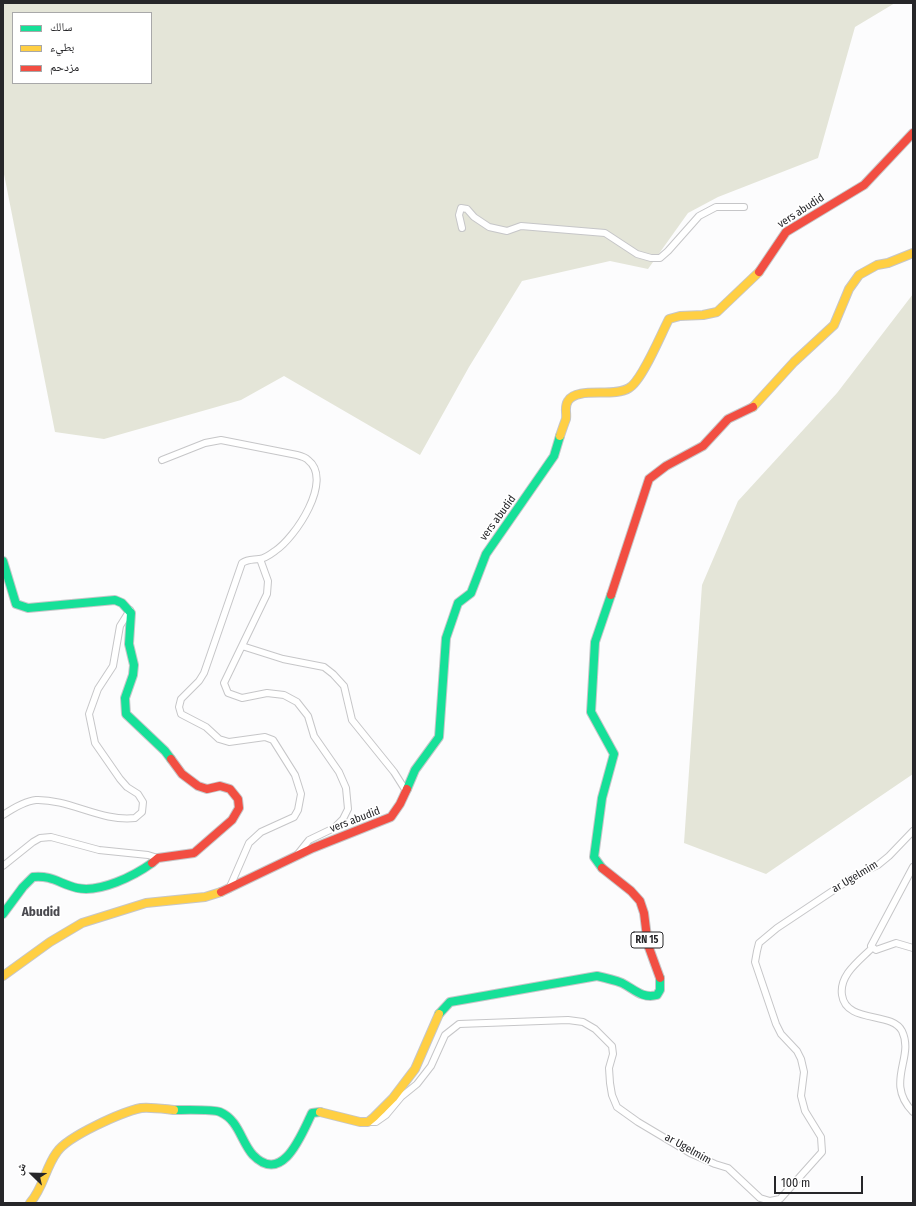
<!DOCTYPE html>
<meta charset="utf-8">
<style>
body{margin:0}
#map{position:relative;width:916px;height:1206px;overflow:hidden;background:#fcfcfd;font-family:"Fira Sans Condensed","Noto Naskh Arabic",sans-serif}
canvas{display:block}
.frame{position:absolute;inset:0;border:4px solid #262629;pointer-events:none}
.legend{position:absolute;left:12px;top:12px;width:140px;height:72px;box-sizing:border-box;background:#fff;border:1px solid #a8a8a9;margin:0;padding:5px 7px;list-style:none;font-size:12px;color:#262629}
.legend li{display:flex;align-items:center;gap:8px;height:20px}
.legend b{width:20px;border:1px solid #a8a8a9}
.north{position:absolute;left:12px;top:1154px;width:40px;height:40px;-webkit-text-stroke:3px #fff;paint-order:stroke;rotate:293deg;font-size:11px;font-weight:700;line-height:16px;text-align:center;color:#262629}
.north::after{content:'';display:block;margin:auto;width:14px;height:18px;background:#262629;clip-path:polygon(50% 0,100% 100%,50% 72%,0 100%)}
.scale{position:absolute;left:774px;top:1176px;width:89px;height:18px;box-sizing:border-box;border:2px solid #262629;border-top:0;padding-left:5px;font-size:12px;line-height:14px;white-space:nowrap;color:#262629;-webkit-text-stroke:3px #fff;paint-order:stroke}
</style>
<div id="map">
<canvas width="916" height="1206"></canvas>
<div class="frame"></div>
<ul class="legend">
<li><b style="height:5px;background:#16e098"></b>سالك</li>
<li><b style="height:5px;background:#ffcf43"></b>بطيء</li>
<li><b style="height:5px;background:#f24e42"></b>مزدحم</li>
</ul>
<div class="north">ش</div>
<div class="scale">100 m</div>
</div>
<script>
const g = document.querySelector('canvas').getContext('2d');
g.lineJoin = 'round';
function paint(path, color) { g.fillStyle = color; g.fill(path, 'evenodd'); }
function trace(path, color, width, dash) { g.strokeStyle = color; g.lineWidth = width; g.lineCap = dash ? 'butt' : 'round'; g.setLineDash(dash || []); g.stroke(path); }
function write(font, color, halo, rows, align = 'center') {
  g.font = font + ' "Fira Sans Condensed",sans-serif'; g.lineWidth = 3.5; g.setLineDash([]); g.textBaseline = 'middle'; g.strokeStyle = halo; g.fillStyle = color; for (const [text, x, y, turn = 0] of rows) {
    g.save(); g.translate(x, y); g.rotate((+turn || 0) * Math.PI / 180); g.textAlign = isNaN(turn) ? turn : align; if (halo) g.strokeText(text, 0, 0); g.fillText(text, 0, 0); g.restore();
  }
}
paint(new Path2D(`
 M3,3H895L855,27L818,158L718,197L688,213L648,269L610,261L522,281L469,367L420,455L284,376L241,400L104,439L55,432L3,169ZM13,13H151V83H13Z
 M913,294V774L766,874L684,843L702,585L738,501L837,393Z`), '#e4e5d8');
const street = new Path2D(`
 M462,228L459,215L461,208L467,209L474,217L489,227L507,231L521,226L605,233L637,254L651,258H660L668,251L699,216L716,207H744
 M162,460L205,443L221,440L297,455C301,456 305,457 308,460C334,480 295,538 275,551C271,554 264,559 259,559C252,560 248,559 242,563L204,673L199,681L181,699L179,707L181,714L206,727L219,739L229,742L265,737L273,740L295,775L301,794L298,810L294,817L261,832L249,843L229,889
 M260,559L268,581L267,594L224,683L228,693L242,698L267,693L284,695L297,702L308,716L314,736L339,772L346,788L348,809L343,819L334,828L309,840L297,855
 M242,646L283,659L324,667L333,674L344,686L352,720L394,772L406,791
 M3,815C12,809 25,801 36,800C70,799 101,822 135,818L142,812L143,802L138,794L127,787L120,779L95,743L89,714L98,689L113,666L120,626L130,610
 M3,866L33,842L40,838L51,837L99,850L148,855L158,858
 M913,867L871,946L876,950L896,943L913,948
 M872,948C859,961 839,975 842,995C846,1024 892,1011 902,1031C915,1058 884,1082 913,1112
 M368,1122H376L386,1115L401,1097L417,1084L431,1066L445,1035L459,1024L568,1020L583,1022L595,1029L612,1046L613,1054L609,1068L610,1083L612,1095L617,1107L638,1122L690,1153L715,1164L728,1168L760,1198L770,1201L780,1199L822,1152L821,1137L805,1111L801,1096L804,1072L801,1059L797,1051L781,1034L776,1024L755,962L757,951L759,943L777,928L855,876L878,865L889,856L913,831`);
const fast = new Path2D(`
 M3,561L16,604L28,608L115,600L122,603L131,613L129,644L134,665L133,675L125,698L126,714L165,751L171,759
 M407,789L415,770L439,737L446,638L458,603L471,593L486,554L554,456L560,436
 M602,868L594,857L602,798L614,754L591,712L595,642L611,595
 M3,914L23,887L33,877C52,875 60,884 77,888C100,893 134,876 152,863
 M439,1014L450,1002L597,976C606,978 614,980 622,983C634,989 642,999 657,995L660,990V978
 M174,1110C184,1110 213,1109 220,1112C239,1120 241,1142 253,1155C283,1186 302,1133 312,1113L320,1112`);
const slow = new Path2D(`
 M753,407L794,362L834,325L849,289L859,275L877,265L888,263L913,253
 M560,436C562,430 564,424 566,419C567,412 564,407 568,401C577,386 614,398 629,388C642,381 661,334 669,319L680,316L703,315L717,312L759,272
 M3,976L50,942L82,923L146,903L205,897L221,892
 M320,1112L360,1122H368L374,1117L393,1098L415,1069L439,1014
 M30,1203C44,1187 45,1168 57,1152C68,1136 122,1112 141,1108C151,1107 164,1109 174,1110`);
const jam = new Path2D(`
 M759,272L786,232L864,185L913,133
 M611,595L649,479L666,466L703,446L728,419L753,407
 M152,863L158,858L194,853L232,820L239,808L238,799L230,789L220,786L207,789L198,786L182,774L171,759
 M602,868L631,891L640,901L644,913L648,945L660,978
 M221,892L313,848L391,817L400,804L407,789`);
trace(street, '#c6c6c8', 8);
trace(fast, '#c6c6c8', 10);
trace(slow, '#c6c6c8', 10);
trace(jam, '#c6c6c8', 10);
trace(street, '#fff', 6);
trace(fast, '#16e098', 8);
trace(slow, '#ffcf43', 8);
trace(jam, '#f24e42', 8);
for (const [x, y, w] of [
 [647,940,32]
]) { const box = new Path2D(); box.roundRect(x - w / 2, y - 8, w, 16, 3); g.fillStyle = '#fff'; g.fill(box); trace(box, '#262629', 1); }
write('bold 10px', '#262629', null, [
 ["RN 15",647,940]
]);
write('11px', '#262629', '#fff', [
 ["vers abudid",801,211,-33],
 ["vers abudid",498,518,-54],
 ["vers abudid",355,820,-21],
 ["ar Ugelmim",855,877,-31],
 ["ar Ugelmim",688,1149,29]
]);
write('bold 13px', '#49494f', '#fff', [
 ["Abudid",41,912]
]);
</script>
